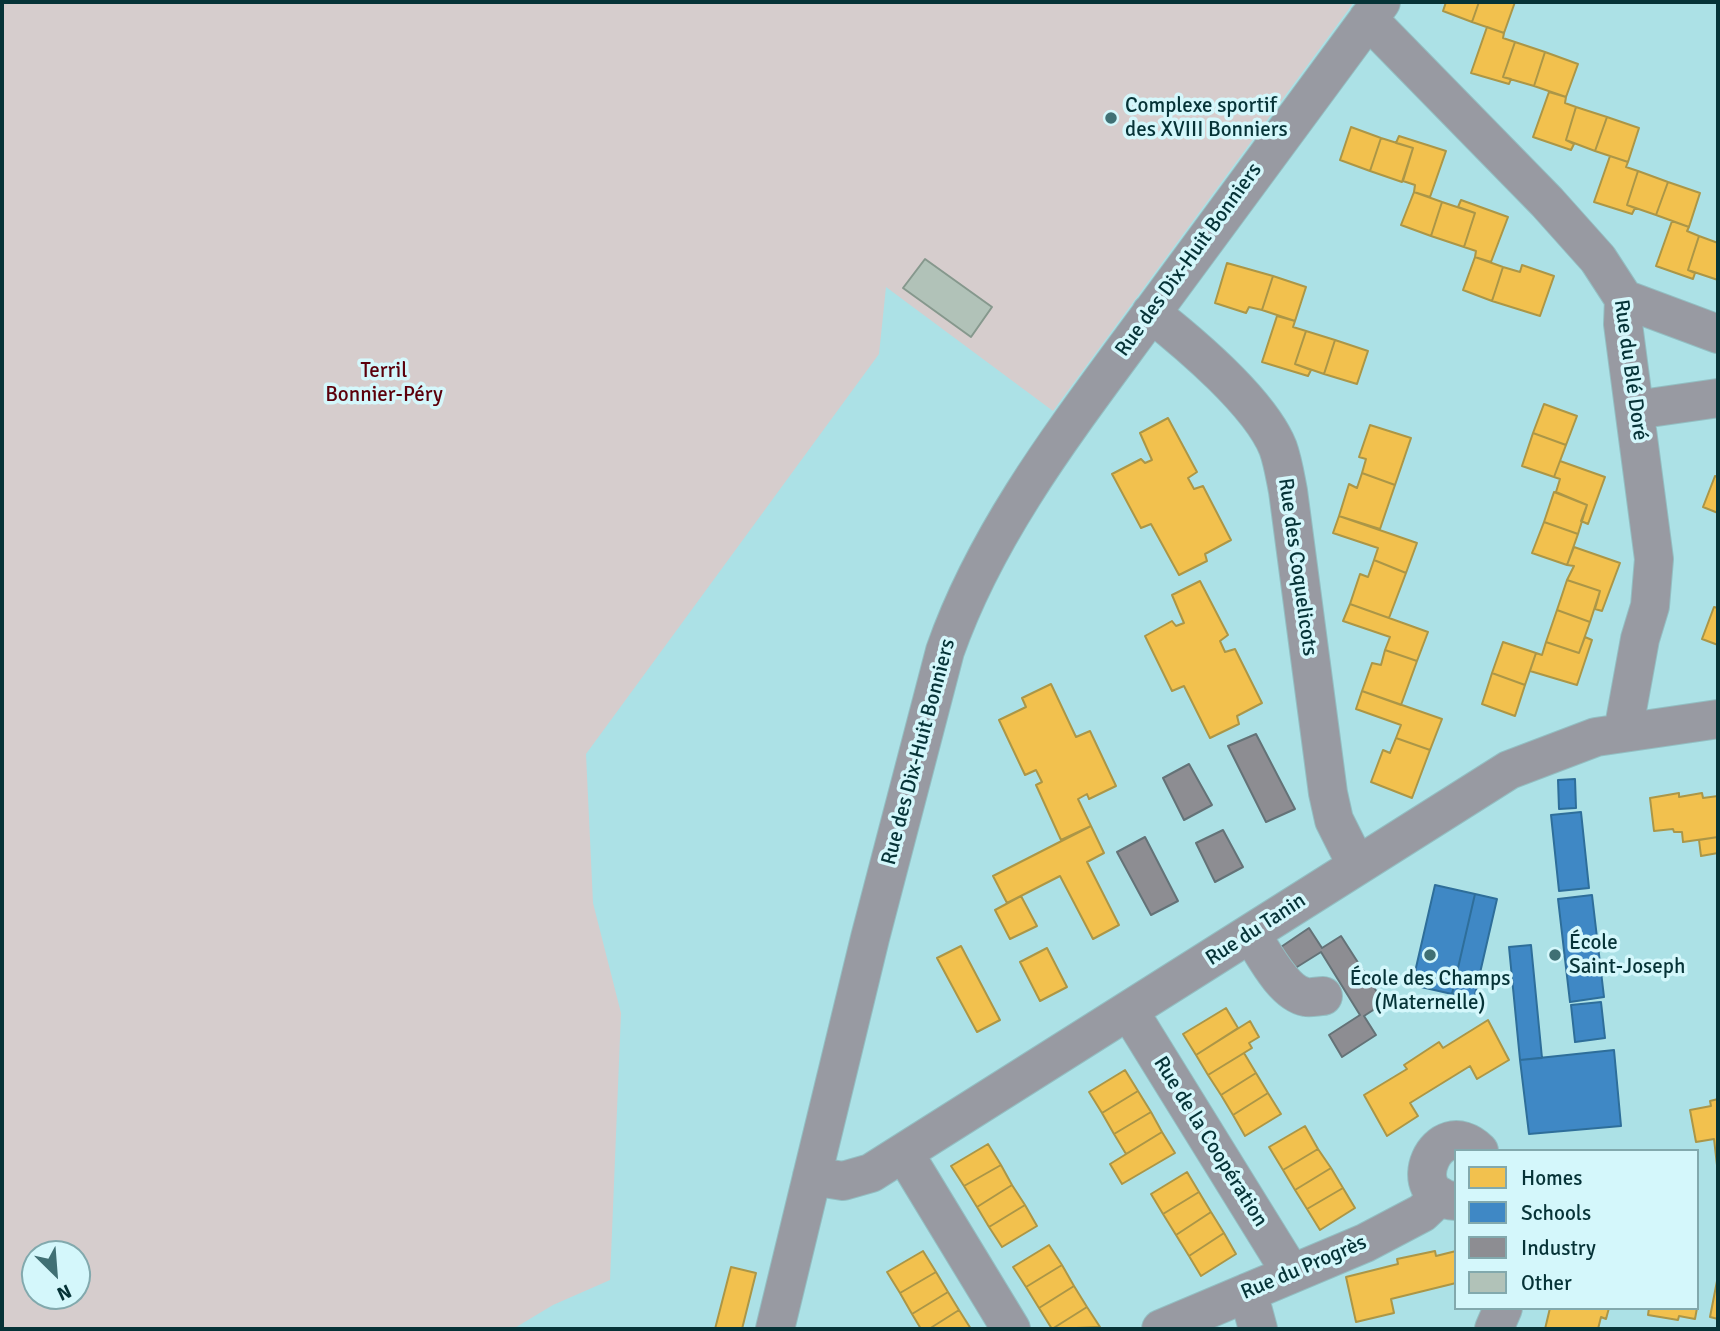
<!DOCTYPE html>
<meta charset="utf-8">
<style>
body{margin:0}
#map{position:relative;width:1720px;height:1331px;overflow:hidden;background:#ace1e6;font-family:Signika,sans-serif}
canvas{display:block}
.frame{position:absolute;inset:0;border:4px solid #063337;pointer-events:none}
.legend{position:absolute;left:1454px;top:1149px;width:245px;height:161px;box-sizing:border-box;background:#d4f7fb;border:2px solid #82a9ad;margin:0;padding:9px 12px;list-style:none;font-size:21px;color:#063337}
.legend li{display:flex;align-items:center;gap:14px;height:35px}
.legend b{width:35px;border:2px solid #82a9ad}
.north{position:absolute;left:21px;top:1240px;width:70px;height:70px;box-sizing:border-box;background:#d4f7fb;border:2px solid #82a9ad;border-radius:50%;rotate:155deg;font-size:19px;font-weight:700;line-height:28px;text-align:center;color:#063337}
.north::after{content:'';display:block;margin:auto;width:24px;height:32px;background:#407074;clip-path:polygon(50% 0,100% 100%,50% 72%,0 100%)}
</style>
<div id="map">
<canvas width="1720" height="1331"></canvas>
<div class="frame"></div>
<ul class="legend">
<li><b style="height:19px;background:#f2c14e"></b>Homes</li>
<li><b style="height:19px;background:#3f88c5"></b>Schools</li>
<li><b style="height:19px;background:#8d8d92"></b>Industry</li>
<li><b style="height:19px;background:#b1c2b8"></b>Other</li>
</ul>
<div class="north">N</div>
</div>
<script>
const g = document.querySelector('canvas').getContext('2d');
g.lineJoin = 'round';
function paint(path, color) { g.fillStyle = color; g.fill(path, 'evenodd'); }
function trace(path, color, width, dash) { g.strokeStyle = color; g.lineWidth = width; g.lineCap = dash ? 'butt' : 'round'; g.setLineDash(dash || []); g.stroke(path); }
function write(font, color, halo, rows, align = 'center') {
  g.font = font + ' Signika,sans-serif'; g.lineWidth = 7; g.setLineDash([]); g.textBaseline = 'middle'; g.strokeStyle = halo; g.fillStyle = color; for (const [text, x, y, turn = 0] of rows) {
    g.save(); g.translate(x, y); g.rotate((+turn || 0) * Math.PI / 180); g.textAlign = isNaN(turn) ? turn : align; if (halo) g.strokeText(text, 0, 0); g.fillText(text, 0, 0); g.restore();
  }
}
paint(new Path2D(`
 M2,2H1354L1053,411L886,287L879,354L586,754L593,903L621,1013L610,1280L553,1305L513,1329H2ZM35,1254H77V1296H35Z`), '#d6cdcd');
const homes = new Path2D(`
 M1446,2H1479L1472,22L1443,11Z
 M1479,2H1515L1504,33L1472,22Z
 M1487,27L1504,33L1503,38L1515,42L1503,77L1511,79L1509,84L1471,73Z
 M1515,42L1545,52L1534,86L1503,77Z
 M1545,52L1578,64L1566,97L1534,86Z
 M1549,92L1566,97L1565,103L1576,107L1566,140L1574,144L1571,150L1533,137Z
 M1576,107L1607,117L1595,151L1566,140Z
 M1607,117L1639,128L1628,162L1595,151Z
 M1351,127L1381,138L1370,171L1340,160Z
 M1399,136L1446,151L1430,197L1414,192L1415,185L1403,181L1413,148L1396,143Z
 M1381,138L1413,148L1402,182L1370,171Z
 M1610,156L1628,162L1626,167L1638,171L1627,205L1635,208L1632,214L1594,202Z
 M1638,171L1668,182L1656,215L1627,205Z
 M1668,182L1700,193L1689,227L1656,215Z
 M1414,192L1442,202L1431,236L1401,225Z
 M1461,200L1508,217L1491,262L1475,257L1476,251L1464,247L1475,213L1458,207Z
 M1442,202L1475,213L1464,247L1431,236Z
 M1672,221L1689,227L1687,231L1699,236L1688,270L1695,273L1693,279L1656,266Z
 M1699,236L1718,243V280L1688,270Z
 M1475,257L1503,267L1492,301L1463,290Z
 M1227,263L1273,276L1262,310L1249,307L1246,313L1215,303Z
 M1522,265L1554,276L1540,316L1492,301L1503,267L1520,272Z
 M1273,276L1306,287L1295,321L1262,310Z
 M1277,316L1295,321L1293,327L1306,331L1295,364L1311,370L1308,376L1262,362Z
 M1306,331L1335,340L1324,374L1295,364Z
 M1335,340L1368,351L1357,384L1324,374Z
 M1544,404L1577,416L1566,445L1533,433Z
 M1168,418L1197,472L1188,478L1194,489L1203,486L1231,540L1205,554L1207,561L1179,575L1151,524L1141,528L1112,474L1141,459L1145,463L1152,460L1140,433Z
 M1370,425L1411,438L1395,485L1362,473L1366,459L1359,457Z
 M1533,433L1566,445L1554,477L1522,466Z
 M1560,461L1605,477L1588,524L1581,521L1587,505L1556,492L1560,479L1554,477Z
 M1362,473L1395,485L1380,529L1339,516L1349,484L1357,488Z
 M1715,476L1718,477V513L1703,507Z
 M1554,492L1587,505L1578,534L1544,522Z
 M1339,516L1417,543L1406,573L1374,560L1378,548L1333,533Z
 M1544,522L1578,534L1567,565L1532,553Z
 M1574,547L1620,563L1602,611L1595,609L1600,591L1567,580L1574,566L1567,565Z
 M1374,560L1406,573L1389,618L1350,604L1360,574L1368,577Z
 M1567,580L1600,591L1590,622L1557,610Z
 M1200,581L1228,635L1220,641L1225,652L1235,649L1262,703L1237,716L1239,724L1210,738L1184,686L1172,691L1145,636L1172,621L1176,626L1184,623L1172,595Z
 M1350,604L1428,632L1417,661L1385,650L1390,637L1343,621Z
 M1714,607L1718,608V645L1702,639Z
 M1557,610L1590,622L1579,653L1546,642Z
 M1585,637L1592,640L1577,685L1530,671L1536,653L1542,655L1546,642L1579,653Z
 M1503,642L1536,653L1525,685L1492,673Z
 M1385,650L1417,661L1401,705L1362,691L1372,663L1381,665Z
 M1492,673L1525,685L1515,716L1482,704Z
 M1051,684L1076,737L1090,731L1116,786L1089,799L1087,794L1078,799L1091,826L1061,840L1036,785L1042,782L1036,770L1025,775L999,720L1026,707L1022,698Z
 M1362,691L1442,719L1430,750L1396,738L1401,725L1356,709Z
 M1396,738L1430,750L1412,798L1371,782L1383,750L1390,753Z
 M1679,793V797L1702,793L1703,798L1718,796V837L1683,842L1682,832H1674L1673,829L1654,831L1650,798Z
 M1091,826L1104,853L1087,862L1119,925L1093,939L1060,876L1007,903L993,876Z
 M1718,837V853L1701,856L1699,840Z
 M1021,896L1037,926L1010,939L995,910Z
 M961,946L1000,1020L977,1032L937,958Z
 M1047,948L1067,987L1040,1001L1020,962Z
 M1226,1008L1238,1028L1196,1055L1183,1034Z
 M1488,1020L1509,1060L1477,1079L1470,1066L1410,1103L1418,1116L1387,1136L1364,1095L1407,1069L1404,1065L1439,1042L1443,1048Z
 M1250,1021L1259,1037L1249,1043L1252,1048L1208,1075L1196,1055Z
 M1244,1053L1256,1073L1221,1095L1208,1075Z
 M1125,1070L1138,1091L1102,1113L1089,1092Z
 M1256,1073L1268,1093L1233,1115L1221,1095Z
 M1138,1091L1151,1112L1114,1134L1102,1113Z
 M1268,1093L1281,1114L1245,1136L1233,1115Z
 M1718,1099V1174L1714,1139L1696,1142L1690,1110L1711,1106L1710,1101Z
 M1151,1112L1162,1132L1126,1154L1114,1134Z
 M1305,1126L1318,1149L1283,1170L1269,1147Z
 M1162,1132L1175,1153L1122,1184L1110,1164Z
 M988,1144L1001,1165L964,1186L951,1166Z
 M1318,1149L1331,1168L1295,1190L1283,1170Z
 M1001,1165L1012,1185L977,1207L964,1186Z
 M1331,1168L1343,1188L1307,1209L1295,1190Z
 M1187,1172L1199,1192L1163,1214L1151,1194Z
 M1012,1185L1025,1205L989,1227L977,1207Z
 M1343,1188L1355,1208L1320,1230L1307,1209Z
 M1199,1192L1211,1212L1176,1235L1163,1214Z
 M1025,1205L1037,1226L1002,1247L989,1227Z
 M1211,1212L1224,1233L1189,1256L1176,1235Z
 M1224,1233L1236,1254L1201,1276L1189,1256Z
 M1049,1245L1062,1265L1026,1287L1013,1267Z
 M923,1251L936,1272L900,1293L887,1272Z
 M1435,1251L1436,1256L1456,1251V1283L1391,1299L1394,1313L1356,1322L1346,1277L1398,1264L1397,1259Z
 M1062,1265L1074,1286L1039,1308L1026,1287Z
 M731,1267L756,1273L742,1329H715Z
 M936,1272L948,1292L912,1314L900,1293Z
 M1717,1281H1718V1319L1710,1317Z
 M1074,1286L1087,1307L1052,1329L1039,1308Z
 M948,1292L959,1310L929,1329H921L912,1314Z
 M1087,1307L1100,1327L1052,1329Z
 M1550,1308H1609L1606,1319L1601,1317L1598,1329H1545Z
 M1649,1308H1697L1695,1319L1679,1316L1678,1320L1648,1315Z
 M959,1310L971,1329H929Z`);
paint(homes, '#f2c14e');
trace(homes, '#ab9647', 2);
const schools = new Path2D(`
 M1575,779L1576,808L1559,809L1558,780Z
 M1581,812L1589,888L1559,891L1551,815Z
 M1435,885L1475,894L1452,994L1412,985Z
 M1475,894L1497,899L1474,999L1452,994Z
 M1592,895L1604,997L1570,1002L1558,899Z
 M1531,945L1542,1058L1520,1060L1509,947Z
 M1601,1002L1605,1038L1575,1042L1571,1005Z
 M1614,1050L1621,1126L1529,1134L1520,1060Z`);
paint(schools, '#3f88c5');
trace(schools, '#2e6e9a', 2);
const industry = new Path2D(`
 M1256,734L1295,809L1266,822L1228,746Z
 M1189,764L1212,805L1184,820L1163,778Z
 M1223,830L1243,867L1215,882L1196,843Z
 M1145,837L1178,901L1151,915L1117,852Z
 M1309,928L1322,948L1341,936L1384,1003L1364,1016L1376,1035L1342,1057L1329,1035L1360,1015L1321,952L1289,972L1275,951Z`);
paint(industry, '#8d8d92');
trace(industry, '#647277', 2);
const building = new Path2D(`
 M925,259L992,307L971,337L903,288Z`);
paint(building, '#b1c2b8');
trace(building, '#86988d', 2);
const minor = new Path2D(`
 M1368,19L1547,202L1598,259L1624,299L1623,324L1654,559L1650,606L1640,639L1623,732
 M1624,299L1718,334
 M1151,313C1189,343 1260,403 1278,448C1283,462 1285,476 1288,491L1328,793L1334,820L1357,866
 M1635,410L1718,398
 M1251,934C1263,952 1283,993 1306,997C1311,998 1318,996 1323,996
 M1129,1011L1291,1273
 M904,1153L1011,1329
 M812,1176L843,1181L871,1173L1509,770L1596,737L1718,719
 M1456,1201C1399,1198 1437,1110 1479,1151
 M1248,1292L1258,1329
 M775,1329L870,938L945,651C987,531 1067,428 1142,326C1221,218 1302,110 1381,2
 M1161,1329L1365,1243L1422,1213L1440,1196
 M1494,1329L1503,1308`);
trace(minor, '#93bec2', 40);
trace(minor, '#989aa2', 38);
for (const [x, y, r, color] of [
 [1111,118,7,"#407074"],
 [1430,955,7,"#407074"],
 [1555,955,7,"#407074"]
]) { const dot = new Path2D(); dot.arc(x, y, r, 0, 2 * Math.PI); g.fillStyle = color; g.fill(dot); trace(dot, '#d4f7fb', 2.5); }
write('21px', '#063337', '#d4f7fb', [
 ["Complexe sportif",1125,106],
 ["des XVIII Bonniers",1125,130],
 ["École",1569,943],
 ["Saint-Joseph",1569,967],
 ["École des Champs",1430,979,"center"],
 ["(Maternelle)",1430,1003,"center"]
], 'left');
write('21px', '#063337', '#d4f7fb', [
 ["Rue des Dix-Huit Bonniers",1189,260,-54],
 ["Rue du Blé Doré",1630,370,82],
 ["Rue des Coquelicots",1297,567,82],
 ["Rue des Dix-Huit Bonniers",919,752,-75],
 ["Rue du Tanin",1256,930,-33],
 ["Rue de la Coopération",1210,1142,58],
 ["Rue du Progrès",1304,1268,-23]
]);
write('21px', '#5c000b', '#d4f7fb', [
 ["Terril",384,371],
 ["Bonnier-Péry",384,395]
]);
</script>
